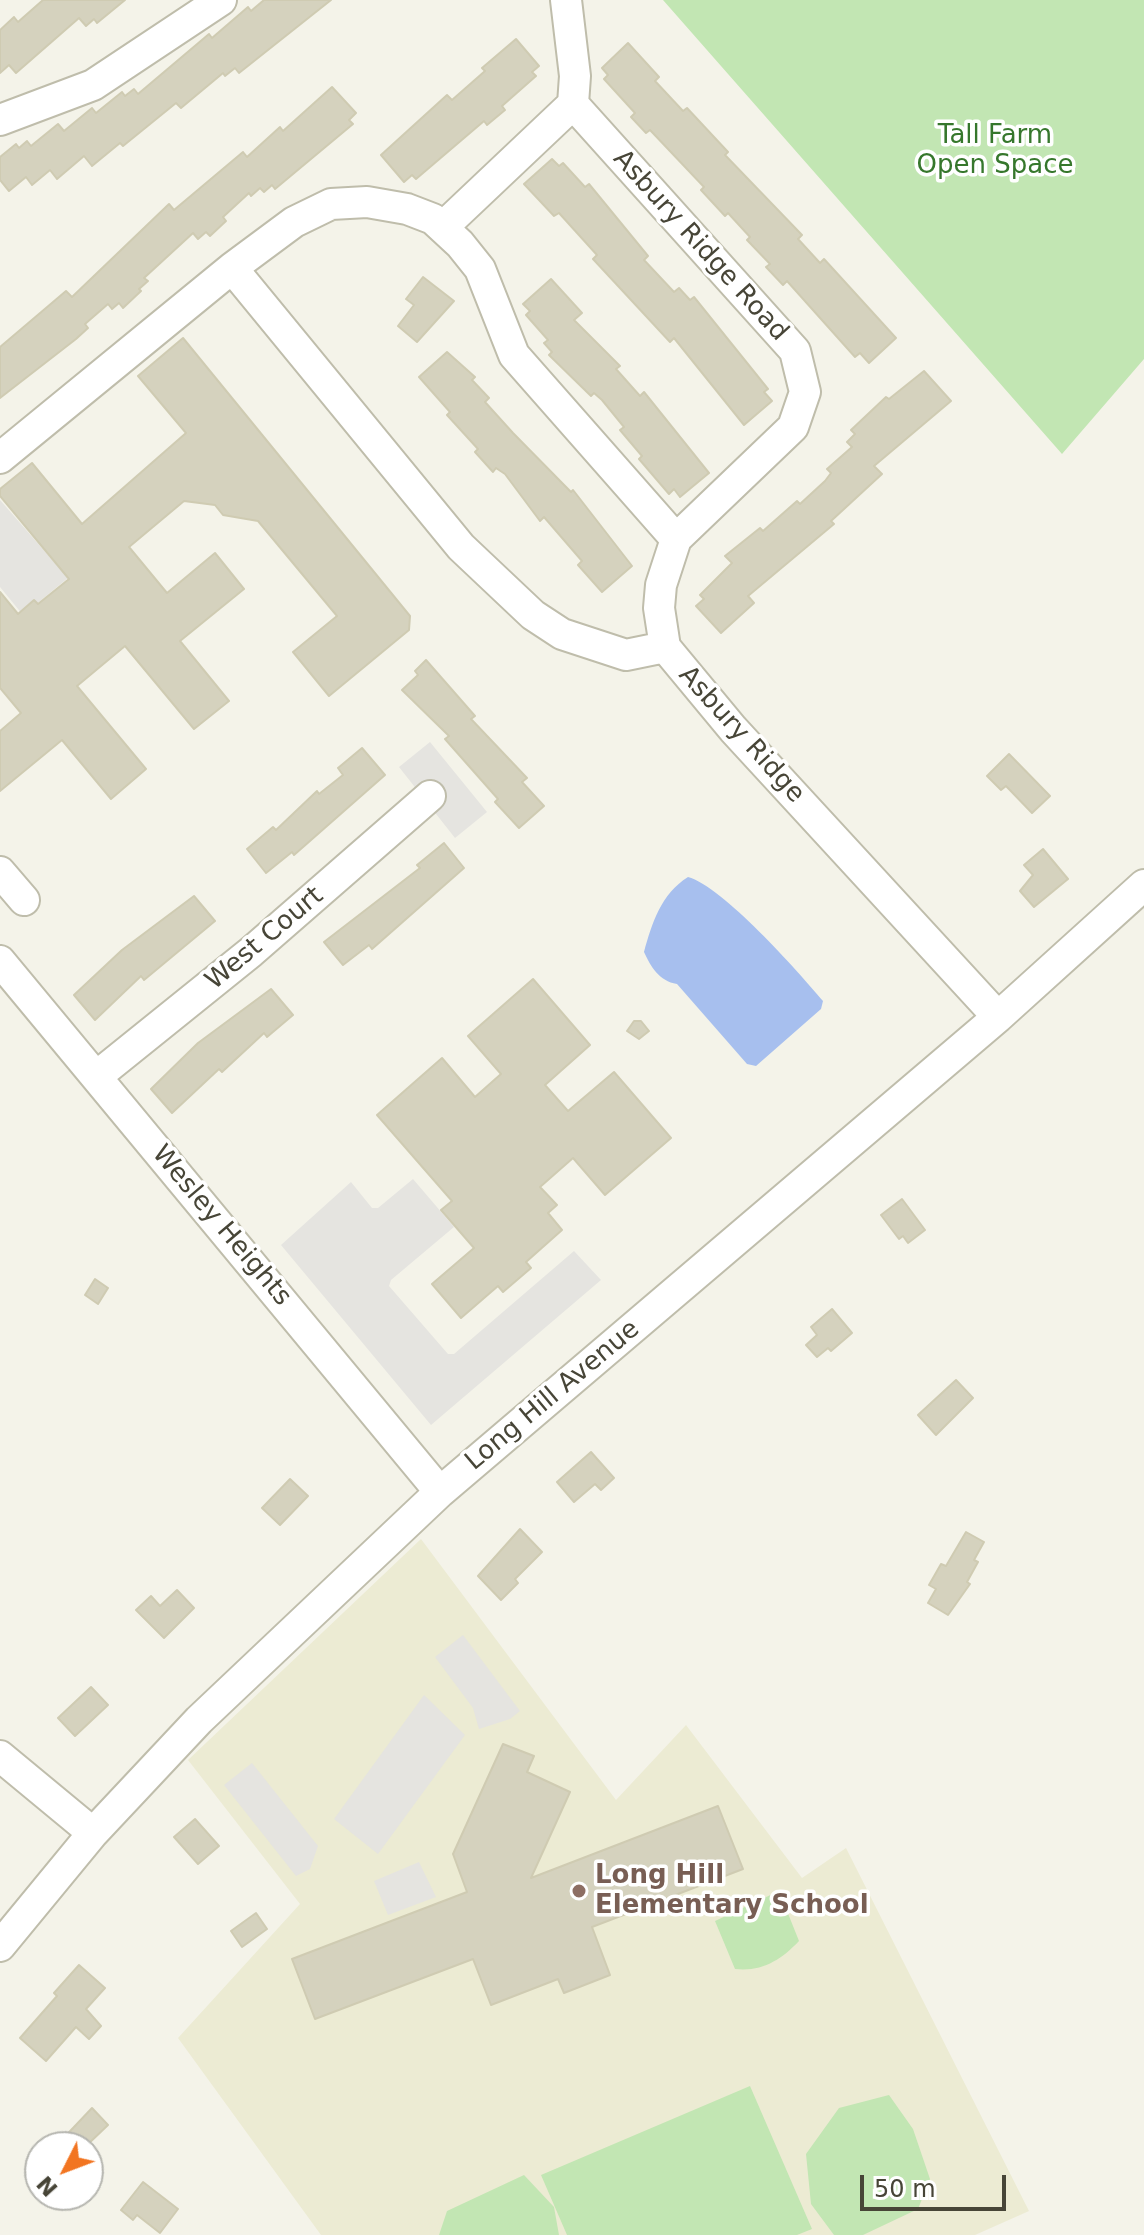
<!DOCTYPE html>
<style>
body{margin:0}
#map{position:relative;width:1144px;height:2235px;overflow:hidden;background:#f4f3e9;font-family:"DejaVu Sans",sans-serif}
canvas{display:block}
.north{position:absolute;left:24px;top:2131px;width:80px;height:80px;box-sizing:border-box;background:#fff;border:2px solid #b5b5af;border-radius:50%;rotate:228deg;font-size:22px;font-weight:700;line-height:32px;text-align:center;color:#474537}
.north::after{content:'';display:block;margin:auto;width:28px;height:36px;background:#f27521;clip-path:polygon(50% 0,100% 100%,50% 72%,0 100%)}
.scale{position:absolute;left:860px;top:2175px;width:146px;height:36px;box-sizing:border-box;border:4px solid #474537;border-top:0;padding-left:10px;font-size:24px;line-height:28px;white-space:nowrap;color:#474537;-webkit-text-stroke:6px #fff;paint-order:stroke}
</style>
<div id="map">
<canvas width="1144" height="2235"></canvas>
<div class="north">N</div>
<div class="scale">50 m</div>
</div>
<script>
const g = document.querySelector('canvas').getContext('2d');
g.lineJoin = 'round';
function paint(path, color) { g.fillStyle = color; g.fill(path, 'evenodd'); }
function trace(path, color, width, dash) { g.strokeStyle = color; g.lineWidth = width; g.lineCap = dash ? 'butt' : 'round'; g.setLineDash(dash || []); g.stroke(path); }
function write(font, color, halo, rows, align = 'center') {
  g.font = font + ' "DejaVu Sans",sans-serif'; g.lineWidth = 7; g.setLineDash([]); g.textBaseline = 'middle'; g.strokeStyle = halo; g.fillStyle = color; for (const [text, x, y, turn = 0] of rows) {
    g.save(); g.translate(x, y); g.rotate((+turn || 0) * Math.PI / 180); g.textAlign = isNaN(turn) ? turn : align; if (halo) g.strokeText(text, 0, 0); g.fillText(text, 0, 0); g.restore();
  }
}
paint(new Path2D(`
 M421,1539L616,1800L686,1725L802,1878L846,1848L1029,2211L975,2235H321L178,2038L300,1904L188,1760Z`), '#ecebd3');
paint(new Path2D(`
 M663,0H1144V359L1062,454Z
 M779,1891L799,1941C781,1960 762,1972 735,1969L715,1921Z
 M750,2086L812,2229L797,2235H567L541,2175Z
 M889,2095L913,2129L930,2179L918,2209L863,2235H834L811,2204L806,2154L839,2108Z
 M524,2175L554,2207L559,2235H439L447,2211Z`), '#c2e6b3');
paint(new Path2D(`
 M0,500L68,578L23,615L0,587Z
 M430,742L487,812L455,838L399,767Z
 M413,1179L454,1227L391,1280L389,1286L448,1354H454L574,1251L601,1280L431,1425L281,1245L351,1182L372,1208H378Z
 M463,1635L520,1711L510,1719L479,1729L473,1708L435,1657Z
 M424,1695L465,1735L378,1854L334,1819Z
 M252,1763L318,1846L310,1869L296,1876L224,1785Z
 M419,1862L436,1897L388,1915L374,1881Z`), '#e5e4e0');
paint(new Path2D(`
 M688,877C722,886 798,971 823,1001L821,1009L756,1066L747,1064L677,984C659,981 651,967 644,952C652,923 661,894 688,877Z`), '#a7bfee');
const building = new Path2D(`
 M43,0H125L97,23L94,19L86,26L79,18L16,73L9,65L0,73V30L14,17L18,22Z
 M264,0H331L239,73L235,68L225,76L223,73L181,108L176,103L123,146L120,143L92,166L84,156L57,179L50,170L32,185L26,177L9,191L0,180V157L16,144L19,148L27,141L31,146L58,124L64,131L92,108L96,113L122,92L125,96L134,89L138,94L209,34L212,38L248,7L251,11Z
 M516,39L539,66L532,72L536,76L502,106L505,110L487,125L484,121L416,179L412,175L404,182L381,155L447,95L452,100L485,71L482,68Z
 M628,43L659,77L655,81L683,111L687,108L728,152L725,155L802,235L798,239L820,263L824,259L896,338L869,363L860,353L855,357L787,281L783,285L766,267L770,264L747,240L750,237L728,213L725,216L701,190L704,187L650,130L646,133L631,117L635,113L604,79L608,75L602,68Z
 M332,87L356,113L349,120L353,124L275,189L272,185L264,192L260,188L251,196L249,193L223,217L226,221L210,236L206,232L198,239L193,233L144,278L148,281L139,289L141,291L123,308L119,303L112,309L108,304L85,324L88,328L76,339L0,398V347L66,291L72,297L169,204L174,210L243,152L247,157L280,127L283,131Z
 M552,159L559,166L563,163L585,187L589,184L648,256L644,260L674,292L679,288L690,300L694,297L768,389L764,392L772,401L744,425L674,338L670,342L593,259L597,255L559,213L554,216L524,184Z
 M423,277L454,301L417,342L398,326L414,305L406,299Z
 M551,279L582,313L574,320L620,366L616,369L640,396L644,392L709,473L680,497L674,489L669,494L639,459L642,456L620,430L624,427L602,400L594,393L591,396L549,355L552,352L544,343L548,340L526,315L530,311L523,304Z
 M183,338L410,616L409,630L329,696L293,652L337,616L258,521L223,515L215,505L184,501L129,547L167,593L215,553L244,589L180,641L229,701L194,729L125,646L77,686L146,769L111,799L62,740L0,791V731L21,713L0,688V592L18,614L34,600L38,604L69,579L0,496V489L32,463L82,524L186,433L138,376Z
 M447,352L475,377L472,380L489,398L485,402L513,433L571,492L573,490L632,566L602,592L578,565L582,561L544,517L540,521L505,474L496,468L493,472L475,452L478,449L447,415L450,412L419,377Z
 M924,371L951,401L874,466L882,474L831,521L834,524L748,596L754,603L721,633L696,606L704,599L700,595L732,563L725,556L760,528L763,531L797,501L800,504L825,481L831,473L827,469L852,447L847,442L855,434L851,430L886,397L889,399Z
 M426,660L475,716L471,719L527,778L522,782L544,806L519,828L495,802L498,799L445,739L449,736L402,690L418,675L415,671Z
 M362,748L385,775L294,855L292,852L266,873L247,849L273,827L276,830L317,791L319,794L343,775L338,768Z
 M1009,754L1050,796L1032,813L1006,786L1001,790L987,776Z
 M444,843L464,868L372,949L369,945L343,965L324,942L420,868L417,865Z
 M1043,849L1068,879L1034,907L1020,891L1033,875L1024,865Z
 M194,896L215,921L144,980L141,976L95,1020L74,995L122,950Z
 M533,979L590,1045L545,1085L568,1111L614,1072L671,1138L605,1195L573,1158L540,1187L557,1205L548,1213L562,1230L526,1262L531,1268L503,1292L498,1286L461,1318L432,1284L474,1248L441,1210L452,1201L377,1115L442,1058L475,1097L501,1074L468,1036Z
 M271,989L293,1015L267,1037L264,1033L222,1072L219,1069L172,1113L151,1089L198,1043Z
 M634,1021H641L649,1031L639,1039L627,1031Z
 M902,1199L925,1230L908,1243L903,1236L899,1239L881,1215Z
 M95,1279L108,1288L98,1304L85,1295Z
 M832,1309L852,1333L831,1351L828,1348L817,1357L806,1345L817,1335L811,1327Z
 M956,1380L973,1398L936,1435L918,1415Z
 M591,1452L614,1478L601,1490L595,1484L574,1502L557,1482Z
 M290,1479L308,1496L280,1525L262,1508Z
 M520,1529L542,1552L515,1579L518,1583L501,1600L478,1576Z
 M966,1532L984,1542L974,1560L978,1562L967,1582L970,1584L948,1615L928,1603L936,1589L929,1585L941,1564L946,1566Z
 M177,1590L194,1608L164,1638L136,1610L151,1596L160,1606Z
 M91,1687L108,1705L75,1736L58,1718Z
 M503,1744L534,1756L527,1772L570,1792L531,1878L718,1806L743,1869L592,1927L610,1975L564,1993L558,1979L491,2005L473,1959L315,2019L292,1959L467,1892L453,1854Z
 M195,1819L219,1846L198,1864L174,1837Z
 M256,1913L267,1929L242,1947L231,1931Z
 M79,1965L105,1988L86,2009L101,2026L89,2039L76,2027L46,2061L20,2038L57,1996L54,1993Z
 M92,2108L108,2125L85,2147H55Z
 M143,2182L178,2209L160,2233L137,2215L133,2220L121,2210Z`);
paint(building, '#d5d2be');
trace(building, '#cfcbb2', 2);
const minor = new Path2D(`
 M573,104L795,351L805,392L793,427L676,539L661,585L659,608L665,647
 M0,120L93,85L221,0
 M443,227L573,104L575,76L566,0
 M232,268L461,547L533,615L562,634L626,655L665,647L733,729L998,1017
 M0,458L232,268L294,222L331,204L367,202L407,209L433,219L460,244L480,269L514,355L676,539
 M0,872L24,900
 M0,961L440,1492
 M97,1076L251,952L430,796
 M0,1756L93,1833
 M0,1946L93,1833L199,1720L440,1492L998,1017L1144,885`);
trace(minor, '#bfbdab', 34);
trace(minor, '#fff', 30);
for (const [x, y, r, color] of [
 [579,1891,8,"#8d6e63"]
]) { const dot = new Path2D(); dot.arc(x, y, r, 0, 2 * Math.PI); g.fillStyle = color; g.fill(dot); trace(dot, '#fff', 3); }
write('26px', '#36772c', '#fff', [
 ["Tall Farm",995,136],
 ["Open Space",995,166]
]);
write('26px', '#474537', '#fff', [
 ["Asbury Ridge Road",700,246,48],
 ["Asbury Ridge",741,735,48],
 ["West Court",265,939,-40],
 ["Wesley Heights",221,1226,50],
 ["Long Hill Avenue",553,1396,-40]
]);
write('bold 26px', '#785e54', '#fff', [
 ["Long Hill",595,1876],
 ["Elementary School",595,1906]
], 'left');
</script>
